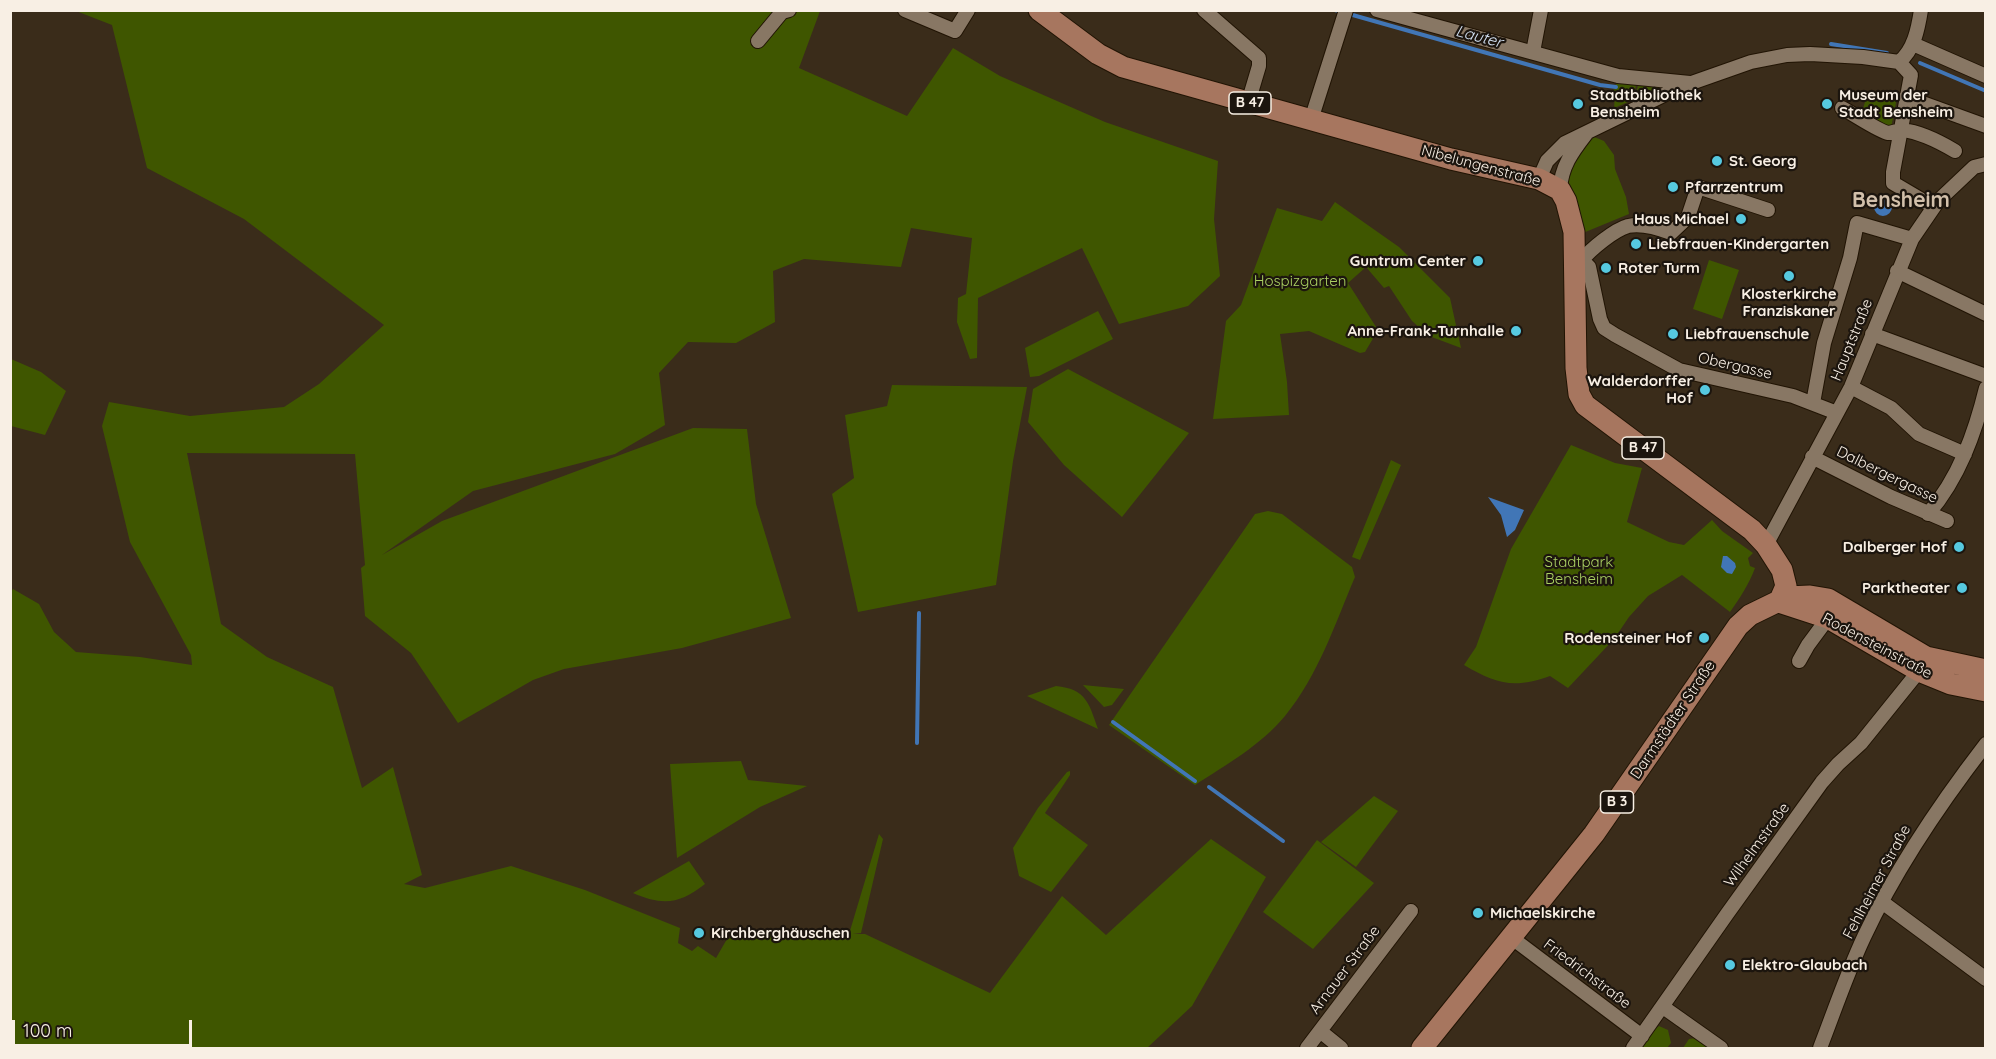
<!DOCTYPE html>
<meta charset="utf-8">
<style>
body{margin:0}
#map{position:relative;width:1996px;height:1059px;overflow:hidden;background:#3a2c1a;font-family:Quicksand,sans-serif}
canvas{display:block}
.frame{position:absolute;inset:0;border:12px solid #f8efe4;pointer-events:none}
.scale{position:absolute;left:12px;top:1020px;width:180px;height:27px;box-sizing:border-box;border:3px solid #f8efe4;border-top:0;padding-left:8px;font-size:18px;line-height:21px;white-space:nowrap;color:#f8efe4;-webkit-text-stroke:4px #1c150e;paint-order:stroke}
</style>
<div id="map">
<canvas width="1996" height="1059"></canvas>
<div class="frame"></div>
<div class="scale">100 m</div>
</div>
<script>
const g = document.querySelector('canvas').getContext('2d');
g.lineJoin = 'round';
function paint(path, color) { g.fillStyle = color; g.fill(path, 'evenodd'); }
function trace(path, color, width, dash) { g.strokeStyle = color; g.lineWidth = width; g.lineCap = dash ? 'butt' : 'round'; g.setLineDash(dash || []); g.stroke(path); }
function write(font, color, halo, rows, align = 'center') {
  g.font = font + ' Quicksand,sans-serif'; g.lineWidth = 4.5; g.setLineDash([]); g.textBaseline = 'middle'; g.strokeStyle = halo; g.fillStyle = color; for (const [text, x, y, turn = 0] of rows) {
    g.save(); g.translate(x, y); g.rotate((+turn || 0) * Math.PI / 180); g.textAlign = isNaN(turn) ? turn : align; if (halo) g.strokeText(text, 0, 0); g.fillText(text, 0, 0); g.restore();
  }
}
paint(new Path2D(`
 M76,11H820L799,68L907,116L953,48L1000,76L1105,122L1218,161L1214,219L1220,276L1188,306L1119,324L1082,248L978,298L977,358L970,359L957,322L958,298L966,294L972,238L911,228L901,267L804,259L773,271L775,322L736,343L688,342L659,373L665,425L615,454L473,491L382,555L442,521L693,428L747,429L756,504L791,618L682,648L564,669L533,680L458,723L411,653L365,616L361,568L365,565L355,454L187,453L221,624L267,657L333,687L362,788L393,767L422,875L404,884L425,888L511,866L585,890L680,928L678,943L692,951L698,946L716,958L727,939L750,934H849L879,834L883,839L861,933L853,934H865L990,993L1062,896L1106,935L1211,839L1266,877L1192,1006L1147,1048H11V592L13,589L39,604L54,632L76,652L140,657L192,665L191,655L130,542L102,426L109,402L190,416L284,407L319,384L384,325L244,219L147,168L112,25Z
 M1616,83L1636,85L1633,100L1614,108L1615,95L1602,93L1616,89Z
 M1649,83L1670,84L1635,99L1638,85L1648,86Z
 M1868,91L1897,98L1891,128L1869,120V110L1863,109Z
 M1592,136L1604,141L1614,155L1615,169L1626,197L1629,214L1583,233L1567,184L1570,161Z
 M1335,202L1399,247L1450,298L1461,348L1429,336L1412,321L1389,286L1384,288L1366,267L1348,283L1378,330L1365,352L1360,353L1309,331L1280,334L1287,382L1289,415L1213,419L1226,321L1241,305L1277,208L1322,221Z
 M1709,260L1739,270L1722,319L1693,309Z
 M1098,311L1113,339L1039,376L1030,377L1025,348Z
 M11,359L41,372L66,391L45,435L11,426Z
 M1068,369L1189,433L1122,517L1064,465L1028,422L1033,389Z
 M892,385L1027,387L1013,461L996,585L858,612L832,494L854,478L845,415L887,406Z
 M1571,445L1615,463L1642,468L1627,522L1669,542L1684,545L1712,520L1722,531L1753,553L1748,558L1750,566L1755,568C1749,584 1740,598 1730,612L1682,575L1648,596L1629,617L1614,639L1568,688L1550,676C1514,689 1496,684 1464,665L1476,647L1511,549Z
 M1391,460L1401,465L1360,560L1352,557Z
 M1268,511L1282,514L1352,567L1355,577C1335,624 1318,676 1285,716C1261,745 1226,765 1195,785L1109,725L1255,514Z
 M1083,685L1124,689L1112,705L1104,707Z
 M1056,686C1086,689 1089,703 1098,729L1027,696Z
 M741,761L748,780L807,786L760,807L677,858L670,764Z
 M1070,771V775L1045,813L1088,845L1051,892L1019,876L1013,848L1038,808L1067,772Z
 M1374,796L1398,811L1356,867L1321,842Z
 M1317,840L1374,883L1313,949L1263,912Z
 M689,861L705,884C680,904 663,906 633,893Z
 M1659,1026L1668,1030L1671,1043L1667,1048H1640L1651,1032Z
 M1696,1038L1709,1048H1683L1689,1039Z`), '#3f5600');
paint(new Path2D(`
 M1874 207a9 9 0 1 1 18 0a9 9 0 1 1-18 0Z
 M1488,497L1524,510L1515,530L1507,537L1501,515Z
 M1723,556H1727L1735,563L1736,567L1732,574L1727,573L1721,567Z`), '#4176b6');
trace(new Path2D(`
 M1335,10L1600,85L1616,87
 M1831,44L1887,53
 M1920,63L1986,91
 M1113,722L1195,781
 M917,743L919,613
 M1209,787L1283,841`), '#4176b6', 4);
const street = new Path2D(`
 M905,10L955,31L968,10
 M1204,10L1259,58V66L1248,103
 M1377,10L1618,76L1690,83
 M758,41L782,12L789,10
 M1913,44L1986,76
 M1533,52L1541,10
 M1899,62L1911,75L1893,172V183L1932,206
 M1906,97L1986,126
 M1842,108C1852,113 1880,132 1888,133C1893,133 1897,130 1902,130C1920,132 1940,142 1955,151
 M1311,120L1346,10
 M1539,179L1547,161L1565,143L1680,87L1751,62L1787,55L1810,54L1863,57L1899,62C1914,50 1918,29 1921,10
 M1560,190C1561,167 1572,152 1586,134
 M1575,259L1582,260L1589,267L1600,319L1604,328L1615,335L1679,370L1793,396L1837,413
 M1582,260C1591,249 1614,230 1628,226C1643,223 1658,228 1671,233L1688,217L1698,187L1768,210
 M1897,271L1986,314
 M1872,334L1986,376
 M1851,387L1891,408L1919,434L1965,454
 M1813,403L1824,343L1850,258L1857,223L1912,239
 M1812,457L1891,497L1947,521
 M1928,514C1959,478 1975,433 1986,388
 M1766,545L1851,387L1912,239L1938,201L1974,167L1986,164
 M1799,661L1808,645L1828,618
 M1882,902L1986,979
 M1512,938L1642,1036
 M1663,1007L1721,1048
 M1320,1031L1341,1048
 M1307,1048L1411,911
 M1633,1048L1727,914L1822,782L1838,764L1861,743L1919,671
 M1820,1048C1834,1012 1847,973 1864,937C1896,868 1939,805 1986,744`);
const primary = new Path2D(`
 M1039,10L1098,54L1123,67L1451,159L1539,179L1560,190L1566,201L1574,232L1576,368L1579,394L1585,405L1752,530L1766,545L1782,570L1786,586L1779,602
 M1779,602L1828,618L1919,671L1951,684L1986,691
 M1422,1048L1594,834L1738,626L1750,615L1787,597L1810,596L1828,599L1926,657L1986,670`);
trace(street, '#211404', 16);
trace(primary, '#211404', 23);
trace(street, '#887764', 14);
trace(primary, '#a7765f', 21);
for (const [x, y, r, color] of [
 [1578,104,6,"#56c9e0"],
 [1827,104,6,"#56c9e0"],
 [1717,161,6,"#56c9e0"],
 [1673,187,6,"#56c9e0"],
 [1741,219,6,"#56c9e0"],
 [1636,244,6,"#56c9e0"],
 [1478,261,6,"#56c9e0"],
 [1606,268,6,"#56c9e0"],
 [1789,276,6,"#56c9e0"],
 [1516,331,6,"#56c9e0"],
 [1673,334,6,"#56c9e0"],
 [1705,390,6,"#56c9e0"],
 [1959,547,6,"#56c9e0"],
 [1962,588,6,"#56c9e0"],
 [1704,638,6,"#56c9e0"],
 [1478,913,6,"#56c9e0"],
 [699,933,6,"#56c9e0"],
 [1730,965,6,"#56c9e0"]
]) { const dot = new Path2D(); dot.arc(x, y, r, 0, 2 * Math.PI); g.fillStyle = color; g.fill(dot); trace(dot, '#1c150e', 2); }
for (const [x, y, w] of [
 [1250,103,42],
 [1643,448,42],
 [1617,802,33]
]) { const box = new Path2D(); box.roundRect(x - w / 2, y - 11, w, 22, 4.5); g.fillStyle = '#1c150e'; g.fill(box); trace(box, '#f8efe4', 1.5); }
write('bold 14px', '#f8efe4', null, [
 ["B 47",1250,103],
 ["B 47",1643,448],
 ["B 3",1617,802]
]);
write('bold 15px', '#f8efe4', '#1c150e', [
 ["Stadtbibliothek",1590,95],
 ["Bensheim",1590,112],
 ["Museum der",1839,95],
 ["Stadt Bensheim",1839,112],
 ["St. Georg",1729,161],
 ["Pfarrzentrum",1685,187],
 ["Haus Michael",1729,219,"right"],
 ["Liebfrauen-Kindergarten",1648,244],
 ["Guntrum Center",1466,261,"right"],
 ["Roter Turm",1618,268],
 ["Klosterkirche",1789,294,"center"],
 ["Franziskaner",1789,311,"center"],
 ["Anne-Frank-Turnhalle",1504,331,"right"],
 ["Liebfrauenschule",1685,334],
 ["Walderdorffer",1693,381,"right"],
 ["Hof",1693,398,"right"],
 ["Dalberger Hof",1947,547,"right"],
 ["Parktheater",1950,588,"right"],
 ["Rodensteiner Hof",1692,638,"right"],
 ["Michaelskirche",1490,913],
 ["Kirchberghäuschen",711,933],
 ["Elektro-Glaubach",1742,965]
], 'left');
write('15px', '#f8efe4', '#1c150e', [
 ["Nibelungenstraße",1481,166,15],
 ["Hauptstraße",1852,340,-68],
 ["Obergasse",1735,366,13],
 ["Dalbergergasse",1887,475,26],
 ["Rodensteinstraße",1877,646,28],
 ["Darmstädter Straße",1673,720,-56],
 ["Wilhelmstraße",1757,845,-54],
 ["Fehlheimer Straße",1877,882,-62],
 ["Arnauer Straße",1345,970,-53],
 ["Friedrichstraße",1587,974,37]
]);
write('15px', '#abd163', '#1c150e', [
 ["Hospizgarten",1300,281],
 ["Stadtpark",1579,562],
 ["Bensheim",1579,579]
]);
write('italic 16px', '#d5e3f5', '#1c150e', [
 ["Lauter",1479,37,15]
]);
write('bold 21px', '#d2c0ab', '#1c150e', [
 ["Bensheim",1901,201]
]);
</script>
